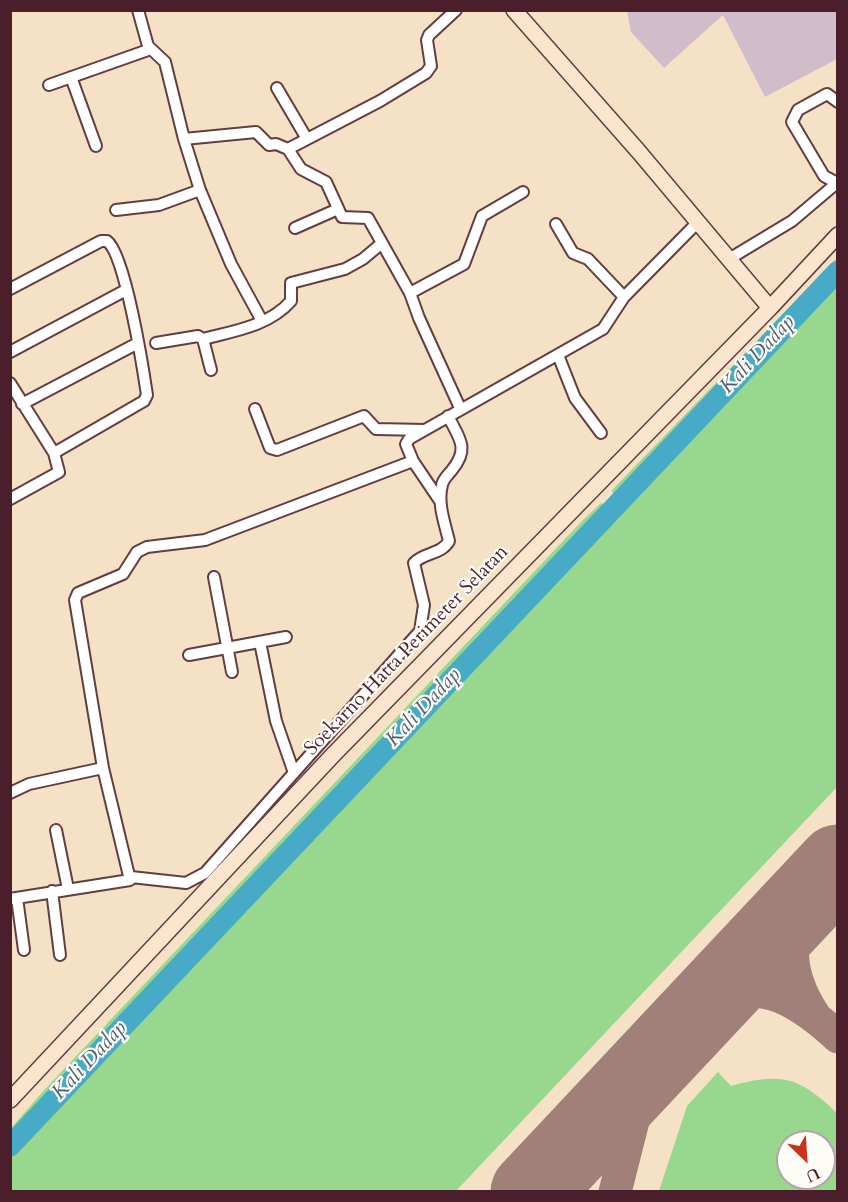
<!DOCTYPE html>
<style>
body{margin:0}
#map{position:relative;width:848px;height:1202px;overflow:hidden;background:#f5e1c6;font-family:Cardo,serif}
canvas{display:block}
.frame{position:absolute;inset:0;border:12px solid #4a1f2b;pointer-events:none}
.north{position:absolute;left:776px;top:1130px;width:60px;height:60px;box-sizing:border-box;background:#fdfcf7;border:2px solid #b5a4a5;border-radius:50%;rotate:155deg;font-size:16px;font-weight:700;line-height:24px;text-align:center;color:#4a1f2b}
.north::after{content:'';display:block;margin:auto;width:21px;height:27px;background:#c8321e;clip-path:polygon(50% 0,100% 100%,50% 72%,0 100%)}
</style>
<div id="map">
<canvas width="848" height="1202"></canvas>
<div class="frame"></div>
<div class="north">U</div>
</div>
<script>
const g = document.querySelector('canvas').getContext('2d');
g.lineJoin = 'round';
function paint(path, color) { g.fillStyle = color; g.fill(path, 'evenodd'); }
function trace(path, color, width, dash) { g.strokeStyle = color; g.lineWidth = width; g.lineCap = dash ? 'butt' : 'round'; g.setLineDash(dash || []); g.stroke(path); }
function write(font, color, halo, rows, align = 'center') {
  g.font = font + ' Cardo,serif'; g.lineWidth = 4.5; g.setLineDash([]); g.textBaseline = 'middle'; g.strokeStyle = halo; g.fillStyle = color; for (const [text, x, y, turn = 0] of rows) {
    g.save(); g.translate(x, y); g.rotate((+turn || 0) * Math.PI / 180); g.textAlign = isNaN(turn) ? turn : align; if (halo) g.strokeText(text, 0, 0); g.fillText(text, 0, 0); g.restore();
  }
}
paint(new Path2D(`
 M627,11H837V59L765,97L723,15L664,68L631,32Z`), '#d1bdc9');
paint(new Path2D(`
 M837,258V787L456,1191H11V1128L47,1087L583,520L601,503L607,506L614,500L612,490Z
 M718,1072L731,1086C782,1072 799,1077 837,1113V1191H659L687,1106ZM788,1142H824V1178H788Z`), '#98d88e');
trace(new Path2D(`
 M10,1146L838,271`), '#47aac6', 21);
trace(new Path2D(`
 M813,891C785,935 786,972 814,1015
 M698,1013C750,970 795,997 838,1037
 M615,1192L634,1117L651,1080L694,1017`), '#a08078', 33);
trace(new Path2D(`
 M531,1192L838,865`), '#a08078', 81);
const street = new Path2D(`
 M138,10L148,46L165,62L184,139L200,190L231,264L262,321
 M71,77L96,146
 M49,85L151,49
 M277,88L307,139
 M184,139L256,132L269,145L276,144L288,149L301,169L326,182L342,217L368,218L410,293L419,318L460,408
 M288,149L380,101L426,73L431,66L427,40L429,35L456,10
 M837,183L824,176L792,122L798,110L827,94L838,102
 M116,210L159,205L200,190
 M556,224L573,253L588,259L624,297
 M295,228L338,209
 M729,259L792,221L838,182
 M10,289L101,241H107C125,254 143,368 147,395L144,401L54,453
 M410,293L464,264L482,216L523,192
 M203,339C234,331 269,326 291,301V283L345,269L363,259L382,243
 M156,343L198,336L203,339L211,370
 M10,352L126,290
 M558,355L575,398L601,433
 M10,383L54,453L59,472L10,499
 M22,404L138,343
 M255,409L270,448L277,450L364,416L376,429L425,430
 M440,501L413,461L406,444L409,439L603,329L624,297L697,223
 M214,577L232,672
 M260,642L276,721L294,773
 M189,655L286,637
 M10,793L29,784L103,768
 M56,830L68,889
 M131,877L186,883L205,873L420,631L424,605L414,563C424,552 441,555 449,541C445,524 437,503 442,485C443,479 448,475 452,470C470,448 459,438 448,416
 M52,891L60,955
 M17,898L24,950
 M10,899L130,880L103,768L75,600L78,593L123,574L137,552L147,547L205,540L413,461`);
const secondary = new Path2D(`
 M514,10L639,152L770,308
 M10,1100L333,755L770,308L838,235`);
trace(street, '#643c42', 14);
trace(secondary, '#643c42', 18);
trace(street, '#fff', 10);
trace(secondary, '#fbe5cf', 15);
write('20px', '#4a1f2b', '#fdfcf7', [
 ["Soekarno Hatta Perimeter Selatan",407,651,-46]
]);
write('italic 21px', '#495e71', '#fdfcf7', [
 ["Kali Dadap",758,355,-47],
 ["Kali Dadap",424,708,-47],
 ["Kali Dadap",90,1061,-47]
]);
</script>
